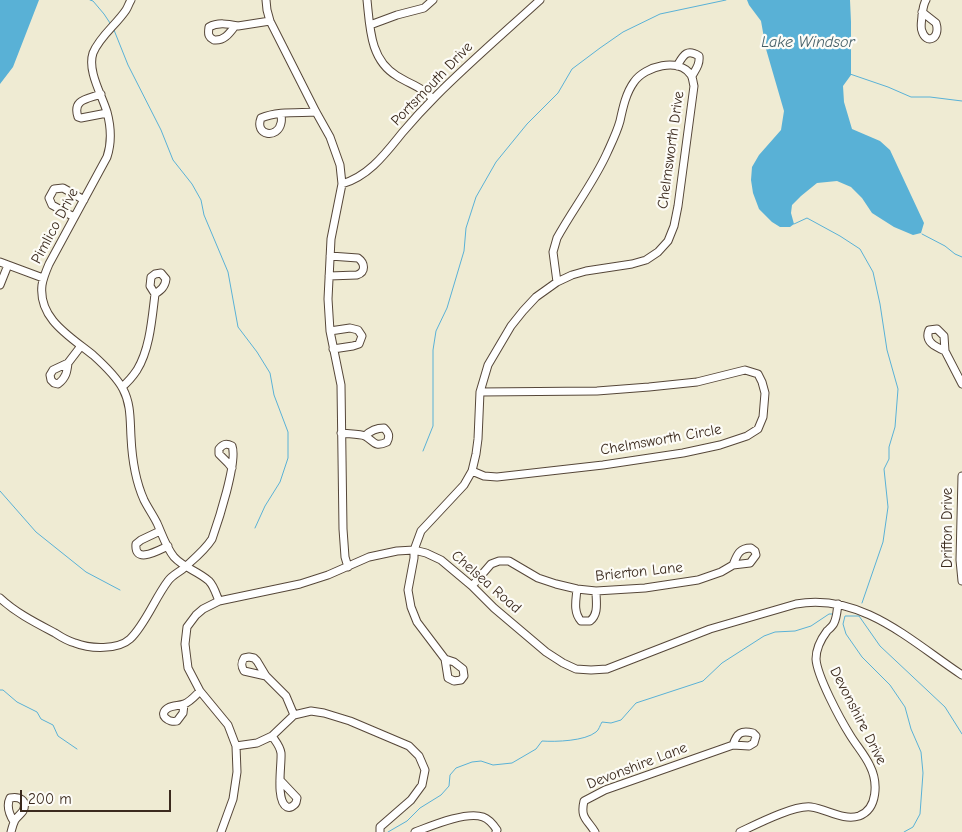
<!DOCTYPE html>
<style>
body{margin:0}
#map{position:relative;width:962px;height:832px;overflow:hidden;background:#efebd3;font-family:"Comic Neue",sans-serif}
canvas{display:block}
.scale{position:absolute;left:20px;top:790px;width:151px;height:22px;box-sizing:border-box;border:2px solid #3b2a1e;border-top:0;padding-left:6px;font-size:15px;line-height:18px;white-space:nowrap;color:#3b2a1e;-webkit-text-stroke:4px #fdfcf7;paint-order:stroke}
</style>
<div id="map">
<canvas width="962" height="832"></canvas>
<div class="scale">200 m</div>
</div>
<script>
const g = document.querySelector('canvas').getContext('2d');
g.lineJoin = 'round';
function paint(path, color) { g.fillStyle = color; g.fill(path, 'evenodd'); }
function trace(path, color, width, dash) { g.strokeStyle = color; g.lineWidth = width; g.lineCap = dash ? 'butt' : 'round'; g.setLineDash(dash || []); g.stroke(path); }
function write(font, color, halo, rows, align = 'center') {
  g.font = font + ' "Comic Neue",sans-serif'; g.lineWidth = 4.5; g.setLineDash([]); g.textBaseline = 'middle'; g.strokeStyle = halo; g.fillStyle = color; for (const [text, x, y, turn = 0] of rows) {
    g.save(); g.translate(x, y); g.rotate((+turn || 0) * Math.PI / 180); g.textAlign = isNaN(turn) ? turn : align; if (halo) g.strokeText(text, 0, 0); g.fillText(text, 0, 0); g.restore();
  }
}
paint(new Path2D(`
 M0,0H39L13,67L0,84Z
 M747,0H850L851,22V75L843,86L844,102L852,129L880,141L890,150L924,223L921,233L913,235L894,227L872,213L862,198L851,187L837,181L817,183L801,196L792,205L791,213L794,224L790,227H780L772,222L759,209L753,193L751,180L752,167L759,155L781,130L784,111L766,49L761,21L749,5Z`), '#59b1d6');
trace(new Path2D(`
 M90,0L93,1L104,14L110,23
 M114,30L128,65L161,130L173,160L192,184L201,200L204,215L228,272L238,327L257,352L270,373L274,395L288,432V458L280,482L265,506L255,528
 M850,74L888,87L911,97H930L962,101
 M794,224L807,218L840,236L860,249L873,272L880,304L887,350L898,389L895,427L889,447V459L884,469L888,507L883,542L862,603
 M922,234L945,246L955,254L962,257
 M423,451L433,426V350L436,331L447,308L464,251L466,228L476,197L496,162L527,124L558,93L572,69L600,48L623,32L660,14L726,0
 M0,491L36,532L86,572L120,590
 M0,690H3L17,702L37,712L41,719L53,725L58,736L77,749
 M388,832L407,821L420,808L441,795L449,786L450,775L456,768L472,762L481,761L493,765L512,763L536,749L542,741C556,742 585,741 596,732C599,730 600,725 602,722L611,723L621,720L636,703L703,681L722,663L764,636L775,632L795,631L811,626L829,614H832
 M904,832L913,827L920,814L923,773L921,752L911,729L905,707L890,685L862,657L846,634L843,624L845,616H859L880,646L945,707L962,734`), '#59b1d6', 1);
const minor = new Path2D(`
 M131,0C129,3 128,7 126,10C116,25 100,36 93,53C87,71 102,95 107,112C111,127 112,142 107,157L49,264C46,271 43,278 42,285C38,319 71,337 93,355C103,364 117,378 123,389C131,404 130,420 131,437C132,458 135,480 144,500C148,508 153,515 157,523C162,534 166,547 174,557C184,568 198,571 209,581C214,586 216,594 219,601
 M266,0L267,10L270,21L316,112L330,137L340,165L342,184L331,239L328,299L330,331L341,385L343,529L345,557L348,567
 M367,0C370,28 370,60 397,76C411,85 421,86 433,99
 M922,12L936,23C941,39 926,45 922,31C920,27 922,20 922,15C923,10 923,5 926,0
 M370,25L397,15L424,8L433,0
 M235,26C229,34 224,41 214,40C208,37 208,34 209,27C218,22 228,24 238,26L270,21
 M677,66C683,56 686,48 699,56C700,64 696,69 692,76
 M101,94C88,99 72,99 78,117L81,118L107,113
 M281,114C281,117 282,120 281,123C278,139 254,136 261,118C278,111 298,113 316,112
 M342,184C369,176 385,154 402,133C413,120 424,108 436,96C469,63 505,32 540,0
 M74,217L52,205L49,198L54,189L63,188L84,200
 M0,262L43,278
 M329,276L357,275C366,272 365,263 358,258L330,256
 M0,285L8,265
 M330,331L350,328L358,330L362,336L359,344L353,346L333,349
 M945,351C936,347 924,342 929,330L937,329L944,336L945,351L962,384
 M68,363C67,372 66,378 58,384L54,383L51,380L50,375L53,370L68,363L81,346
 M122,387C128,382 133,376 137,370C150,349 152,318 155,294C161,290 165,287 166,279L161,273L155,274L151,277L150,286L155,294
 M341,433C347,434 360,434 365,436C374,441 374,448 387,442C390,436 389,433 384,428C376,428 371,430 365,436
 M472,471L484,476L497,477L603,465L683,453L720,445L747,436L758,429L763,417L765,393L762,382L758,374L745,370L697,382L649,387L597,391L480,392
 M962,476L960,560L962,581
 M160,531L141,540L136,544C134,565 159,550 168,546
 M472,586L491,564L499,561H509L538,578L556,584L577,589L596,591L645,588L698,580L721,572L733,565L750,563L756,555L755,551L751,548C739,548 737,555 733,565
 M577,589C576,600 573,612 581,621H590C599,614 596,602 596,591
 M0,598C16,613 36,623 55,633C61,637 68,641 75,643C90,649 118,650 130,639C145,625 155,598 168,581C172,575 180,572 185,567C195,558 205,550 212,539C218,522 238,461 232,446C226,443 223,444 219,449V454L228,463L232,468
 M445,659L454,662L463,669L464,676L461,680L454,681L448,678L445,659L417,622L411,607L408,590L414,558V550L421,531L464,485L472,471L476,454L478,439L480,392L488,365L511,326L523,311L536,297L557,282L572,275L586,271L632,264L646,260L658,252L668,241L674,226L678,206L694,86C693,83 693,78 691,75C679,57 645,66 634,82C626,93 623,107 620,121C617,132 612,142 607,153C594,182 573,209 557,238L553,252L557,282
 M266,676L244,671C241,666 241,663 244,658L249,657L254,658L257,661L266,676L286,696L294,715
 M184,704L183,713L177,721C169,723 157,715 168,708C173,705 179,706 184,704C190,702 195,696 200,691
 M272,736C276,742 280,746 281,753C282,764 275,801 287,807C290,808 292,807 294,805C297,803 296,801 297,798L280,780
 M236,746L257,743L272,736L294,715L311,711L324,713L350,721L409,746L419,756L425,770L422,785L411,800L380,827V832
 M11,832C12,828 13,824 15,820C17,817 21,814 23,811C28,800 19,796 10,798C6,806 9,814 14,822
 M221,832L233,799L237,772L236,746L228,725L200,691L188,668L185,644L187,627L196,615L203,609L219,601L300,584L328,575L369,557L397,551L414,550L426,553L441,560L472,586L494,608L546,652L563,663L576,669L591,670L607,669L710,629L796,604C861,592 912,642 962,675
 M415,832C431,826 466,811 483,817C489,819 493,824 497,830L496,832
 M595,832C587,819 580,818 584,801L605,790L733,745L749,746L754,743L756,736L753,733C741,730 737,733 733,745
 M740,832C757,824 794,805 811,807C827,809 843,821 859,816C878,809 878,782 870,766C865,755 856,745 850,735C840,719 817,676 816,659C816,648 821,639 827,631C829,629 833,626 834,623C837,617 837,610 838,604`);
trace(minor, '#564739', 9);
trace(minor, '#fff', 7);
write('15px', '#3b2a1e', '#fdfcf7', [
 ["Portsmouth Drive",432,84,-46],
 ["Chelmsworth Drive",671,150,-82],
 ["Pimlico Drive",55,226,-62],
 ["Chelmsworth Circle",661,440,-10],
 ["Drifton Drive",948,528,-90],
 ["Brierton Lane",639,572,-6],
 ["Chelsea Road",486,582,41],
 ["Devonshire Drive",858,716,63],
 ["Devonshire Lane",637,766,-21]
]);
write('italic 16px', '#476068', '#fdfcf7', [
 ["Lake Windsor",808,42]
]);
</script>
